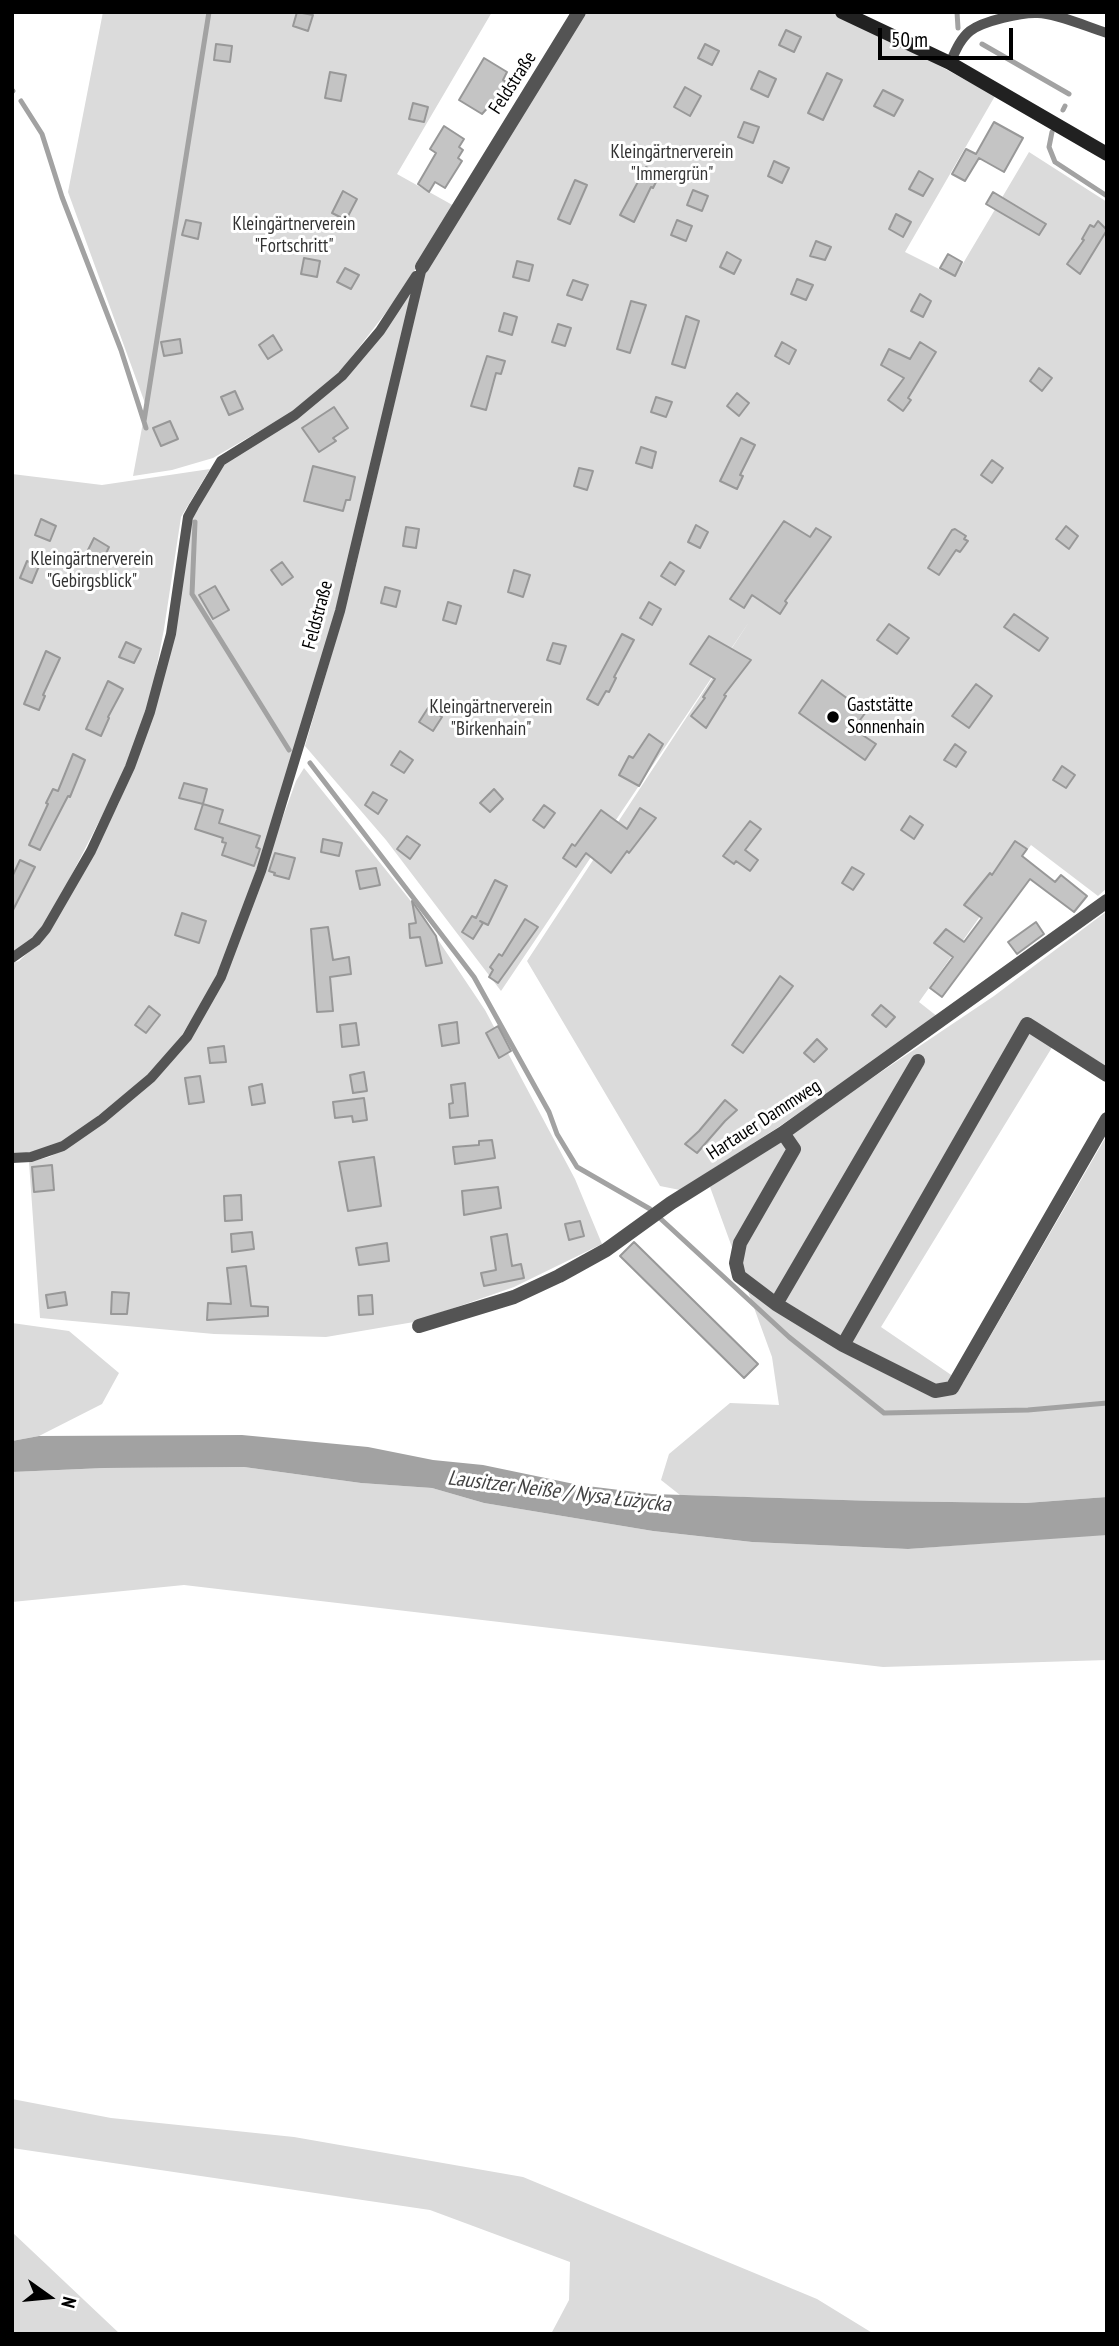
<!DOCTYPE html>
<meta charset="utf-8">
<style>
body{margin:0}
#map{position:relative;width:1119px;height:2346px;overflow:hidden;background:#fff;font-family:"PT Sans Narrow",sans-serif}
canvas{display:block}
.frame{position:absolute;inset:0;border:14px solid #000;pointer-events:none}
.north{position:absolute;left:14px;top:2262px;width:70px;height:70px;-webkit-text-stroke:5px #fff;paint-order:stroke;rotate:105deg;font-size:19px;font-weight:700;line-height:28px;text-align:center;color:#000}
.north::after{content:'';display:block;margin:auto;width:24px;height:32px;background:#000;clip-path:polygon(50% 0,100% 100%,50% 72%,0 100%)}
.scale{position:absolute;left:878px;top:28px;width:135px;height:32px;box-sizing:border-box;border:4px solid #000;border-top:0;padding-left:9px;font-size:21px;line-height:24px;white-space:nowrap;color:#000;-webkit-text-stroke:5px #fff;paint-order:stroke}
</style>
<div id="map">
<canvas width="1119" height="2346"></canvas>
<div class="frame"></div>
<div class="north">N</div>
<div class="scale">50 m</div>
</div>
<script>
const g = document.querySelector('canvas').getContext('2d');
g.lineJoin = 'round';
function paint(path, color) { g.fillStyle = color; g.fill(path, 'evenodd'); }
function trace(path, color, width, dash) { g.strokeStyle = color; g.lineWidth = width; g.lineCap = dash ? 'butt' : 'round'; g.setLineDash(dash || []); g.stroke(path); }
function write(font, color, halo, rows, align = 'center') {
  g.font = font + ' "PT Sans Narrow",sans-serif'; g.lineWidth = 6; g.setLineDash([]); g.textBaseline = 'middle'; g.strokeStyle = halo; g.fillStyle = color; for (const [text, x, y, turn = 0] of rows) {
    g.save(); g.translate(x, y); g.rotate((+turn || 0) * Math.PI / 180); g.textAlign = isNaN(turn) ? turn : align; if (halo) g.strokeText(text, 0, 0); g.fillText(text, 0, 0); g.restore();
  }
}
paint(new Path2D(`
 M103,12H492L397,174L456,207L394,302L340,372L289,414L213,458L172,470L133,476L146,406L68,192Z
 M586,12H829L881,34L995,96L905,252L955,277L1029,152L1107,202V888L1098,896L1031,845L919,1002L938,1017L777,1128L680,1190L660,1186L527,961L749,622L501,991L386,840L305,746L349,595L426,269Z
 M415,286L336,615L295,754L230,948L191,1025L149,1074L65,1143L27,1153L12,1154V963L19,961L49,933L119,803L155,704L193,516L223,465L342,382Z
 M210,469L181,517L164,629L150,702L125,771L54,909L34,939L12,952V474L102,485Z
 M304,768L418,910L485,1010L575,1179L602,1244L514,1287L414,1322L326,1337L214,1334L40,1318L29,1162L49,1157L67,1148L156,1077L235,949L296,781Z
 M1107,911V1067L1059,1036L881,1327L963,1383L1107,1135V1497L1026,1503L875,1501L680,1495L661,1480L669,1454L730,1403L779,1405L772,1357L710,1187L994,996Z
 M12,1323L69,1331L119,1373L102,1404L39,1436L12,1441Z
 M244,1467L361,1483L432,1488L484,1503L653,1531L752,1542L908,1549L1107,1534V1660L883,1667L184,1585L12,1602V1472L104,1468Z
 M12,2099L111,2118L294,2137L523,2177L817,2299L874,2334H551L569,2300L570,2262L430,2210L12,2148Z
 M12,2232L120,2334H12Z`), '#dbdbdb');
paint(new Path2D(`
 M242,1435L368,1447L433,1460L483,1465L579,1485L652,1494L875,1501L1026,1503L1107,1497V1535L908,1549L752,1542L653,1531L484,1503L432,1488L361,1483L244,1467L104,1468L12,1472V1441L39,1436Z`), '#a2a2a2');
trace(new Path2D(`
 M957,12L958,28
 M982,44L1069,94
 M12,90L13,91
 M21,101L42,134L62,197L121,350L146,428
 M1063,110L1065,106
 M1052,132L1049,147L1055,162L1107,196
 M144,421L209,12
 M195,522L192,594L289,750
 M310,763L474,977L549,1112L557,1134L577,1167L650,1209L789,1337L884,1413L1028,1410L1107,1403`), '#a2a2a2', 5);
const building = new Path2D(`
 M297,12L313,15L308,31L293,26Z
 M786,30L801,37L794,52L779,45Z
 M216,44L232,46L230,62L214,60Z
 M705,44L719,51L712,65L698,58Z
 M484,58L507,72L503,80L506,82L502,89L506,91L497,107L492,103L482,114L459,100Z
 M759,71L776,79L768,97L751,89Z
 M330,72L346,75L341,101L325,98Z
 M827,73L842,80L823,120L808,113Z
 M685,87L701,96L690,116L674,107Z
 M883,90L903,100L894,116L874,106Z
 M413,103L428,107L424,122L409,119Z
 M744,122L759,127L753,143L738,137Z
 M994,122L1023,138L1004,172L979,158L965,181L952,174L966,149L976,154Z
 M444,126L464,139L459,147L463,150L458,158L462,161L445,188L435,182L429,192L418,184L436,153L430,149Z
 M774,161L789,168L782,183L768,176Z
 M646,167L660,174L653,188L651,187L634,222L620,215Z
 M919,171L933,179L923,196L909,189Z
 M575,180L587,185L570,224L558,219Z
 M693,190L708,196L702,211L687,205Z
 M343,191L357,199L346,220L332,213Z
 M993,192L1046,224L1039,235L986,204Z
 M896,214L911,222L903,237L889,229Z
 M186,220L201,223L198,239L182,235Z
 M677,220L692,226L686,241L671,235Z
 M1098,221L1107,230L1080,274L1067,264L1084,240L1082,239L1090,225L1094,227Z
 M816,241L831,247L825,260L810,256Z
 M727,252L741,260L734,274L720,267Z
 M948,254L962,262L955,276L940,268Z
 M304,258L320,261L317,277L301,274Z
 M517,261L533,265L529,281L513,277Z
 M345,268L359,275L351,289L337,282Z
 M797,279L813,285L806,300L791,294Z
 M573,280L588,285L582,300L567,295Z
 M920,294L931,301L923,317L911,311Z
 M631,301L646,305L630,353L617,349Z
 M504,313L517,317L512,335L499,331Z
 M686,316L699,321L685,368L672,364Z
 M558,324L571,328L565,346L552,342Z
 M273,335L282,350L268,359L259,345Z
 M180,339L182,353L164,356L161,342Z
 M782,342L796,350L789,364L775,356Z
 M920,342L936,352L908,398L911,400L903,411L888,400L904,378L881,365L889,349L910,359Z
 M487,356L505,361L501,374L496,373L486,410L471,406Z
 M1039,368L1052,378L1042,391L1030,381Z
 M235,391L243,409L229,415L221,397Z
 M737,393L749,403L739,416L727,406Z
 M656,397L672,402L666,417L651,412Z
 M334,407L348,428L333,438L336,441L319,452L302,428Z
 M170,421L178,439L161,446L153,428Z
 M741,438L755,445L740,475L743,476L737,489L720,481Z
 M641,447L656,452L652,468L636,463Z
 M992,460L1003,468L992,483L981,475Z
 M313,466L355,477L350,500H346L343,511L304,501Z
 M579,468L593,471L587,490L574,486Z
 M41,519L56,526L50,541L35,535Z
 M784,521L810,537L816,528L831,537L785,601L787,603L780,614L752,595L744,608L730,599Z
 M696,525L708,532L700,548L688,542Z
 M1066,526L1078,536L1069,549L1056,539Z
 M406,527L419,529L416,548L403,546Z
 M955,529L966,536L964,539L968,541L960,552L956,550L939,575L928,568L952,530Z
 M94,538L109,547L103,560L87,552Z
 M27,561L39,566L32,583L20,578Z
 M282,562L293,577L282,585L271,570Z
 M670,562L684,571L675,585L661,576Z
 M514,570L530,575L523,597L508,592Z
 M215,586L229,610L213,619L199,595Z
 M385,587L400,591L396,607L381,603Z
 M448,602L461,606L456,624L443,620Z
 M649,602L661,609L652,625L640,618Z
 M1014,614L1048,638L1039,651L1004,627Z
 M889,624L909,638L897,654L877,640Z
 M622,634L634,640L614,677L616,678L609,692L606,691L598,705L587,699Z
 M709,636L751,660L724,695L726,696L706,728L691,716L705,698L703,697L715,679L690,664Z
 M126,642L141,649L134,663L119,657Z
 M553,643L566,646L560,664L547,660Z
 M46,651L60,658L43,695L45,696L39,710L24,704Z
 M822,680L866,712L860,720L867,725L861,734L876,744L865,760L799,713Z
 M108,681L123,689L108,717L109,718L101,736L86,729Z
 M976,684L992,696L969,728L952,716Z
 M428,708L442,717L433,731L419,722Z
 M649,734L663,744L639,786L619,775L629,756L633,758Z
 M955,744L966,752L956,767L944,760Z
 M400,751L413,760L404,773L391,765Z
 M73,754L85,760L70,797L68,796L40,850L29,845L48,804L46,803L53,789L58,791Z
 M1062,766L1075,775L1066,788L1053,780Z
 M184,783L207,789L203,804L179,798Z
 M494,789L503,799L490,812L480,803Z
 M373,792L387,800L378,814L365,805Z
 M203,804L223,810L219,823L260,836L256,847L260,849L254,866L222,855L226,843L222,842L223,838L195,829Z
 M544,805L555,813L544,828L533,820Z
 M640,808L656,818L629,853L627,851L611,873L586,853L576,867L563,858L572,844L575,846L601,810L627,829Z
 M910,816L923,825L914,839L901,830Z
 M750,821L761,829L745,850L758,860L750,871L736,861L734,864L723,856Z
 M407,836L420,845L410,859L397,849Z
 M323,839L342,843L339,856L321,852Z
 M1015,841L1027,849L1022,856L1055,882L1061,875L1087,896L1074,912L1030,879L942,997L930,988L953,957L934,943L946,929L964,942L982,918L964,905L990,873L992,875Z
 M275,853L295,858L289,879L274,875L275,873L269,871Z
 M20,860L35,867L12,912V877Z
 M852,867L864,874L853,890L842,883Z
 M376,868L380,885L360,889L356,871Z
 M495,880L507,886L488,925L480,921L483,923L473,939L462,932L472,916L476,918Z
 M412,901L436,936L442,963L426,966L420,937L410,938L409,924L416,923Z
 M182,913L206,921L199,943L175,935Z
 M525,919L538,927L498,983L489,977L493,970L490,967L499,954L502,956Z
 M1036,922L1044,934L1017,954L1008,942Z
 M328,927L333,960L349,957L351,974L330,977L333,1011L317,1012L311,929Z
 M780,976L793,986L743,1053L732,1045Z
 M881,1005L895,1017L886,1027L872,1015Z
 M149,1006L160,1015L146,1033L135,1025Z
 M457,1022L459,1043L442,1046L439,1025Z
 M356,1023L359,1045L342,1047L340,1025Z
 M498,1026L511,1051L499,1058L486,1033Z
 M817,1039L827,1049L814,1062L804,1053Z
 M224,1046L226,1062L210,1063L208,1048Z
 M364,1072L367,1091L353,1093L350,1075Z
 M200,1076L204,1102L189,1104L185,1078Z
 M465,1083L468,1116L450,1118L449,1104L453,1103L451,1085Z
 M262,1084L265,1103L252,1105L249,1087Z
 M364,1098L367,1120L353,1122L352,1116L335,1118L333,1102Z
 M725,1100L737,1110L725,1121L697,1153L685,1144L699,1131Z
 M492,1140L495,1158L455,1164L453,1147L479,1145V1141Z
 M374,1157L381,1206L348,1211L339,1162Z
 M52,1165L54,1190L34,1192L32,1167Z
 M498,1187L501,1208L464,1215L462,1191Z
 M241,1195L242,1220L225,1221L224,1196Z
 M580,1221L584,1236L569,1240L565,1224Z
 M252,1232L254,1249L232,1252L231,1234Z
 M507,1234L512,1266L521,1264L524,1278L484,1286L481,1273L496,1270L491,1237Z
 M634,1242L758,1364L744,1378L620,1256Z
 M387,1243L389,1261L359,1265L356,1248Z
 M246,1266L251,1306L268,1307V1316L207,1320L208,1303L231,1304L227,1268Z
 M65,1292L67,1305L48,1308L46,1295Z
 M112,1292L129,1293L127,1314H111Z
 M372,1295L373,1314L359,1315L358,1296Z`);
paint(building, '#c4c4c4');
trace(building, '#989898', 2);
trace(new Path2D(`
 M950,63C955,52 960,39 970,31C983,21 1022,12 1038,13C1059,14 1087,27 1107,33
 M12,958L36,941L46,929L91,851L130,767L150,712L171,634L188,517L194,506L221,461L295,415L342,376L380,331L416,276
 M12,1158L31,1157L63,1146L102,1119L151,1078L187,1037L221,977L261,871L340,611L422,267`), '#545454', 10);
trace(new Path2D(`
 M422,267L579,12
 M783,1133L794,1149L740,1243L736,1263L739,1276L776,1304L843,1345L935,1391L952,1388L1107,1119
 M776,1304L918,1061
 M419,1326L514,1297L559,1276L606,1250L671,1203L783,1133L1107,901
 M843,1345L1027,1024L1107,1075`), '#545454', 14);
trace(new Path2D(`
 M842,12L950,63L1107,154`), '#212121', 14);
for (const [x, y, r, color] of [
 [833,717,7,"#000"]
]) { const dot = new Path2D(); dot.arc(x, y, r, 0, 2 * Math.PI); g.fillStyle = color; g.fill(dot); trace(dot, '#fff', 2.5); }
write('19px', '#000', '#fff', [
 ["Feldstraße",513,83,-57],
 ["Feldstraße",318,615,-75],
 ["Hartauer Dammweg",764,1120,-33]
]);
write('19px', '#323232', '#fff', [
 ["Kleingärtnerverein",672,153],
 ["\"Immergrün\"",672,175],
 ["Kleingärtnerverein",294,225],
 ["\"Fortschritt\"",294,247],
 ["Kleingärtnerverein",92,560],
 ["\"Gebirgsblick\"",92,582],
 ["Kleingärtnerverein",491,708],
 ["\"Birkenhain\"",491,730]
]);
write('19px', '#000', '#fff', [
 ["Gaststätte",847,706],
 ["Sonnenhain",847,728]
], 'left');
write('italic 21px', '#434343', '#fff', [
 ["Lausitzer Neiße / Nysa Łużycka",559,1492,7]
]);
</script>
